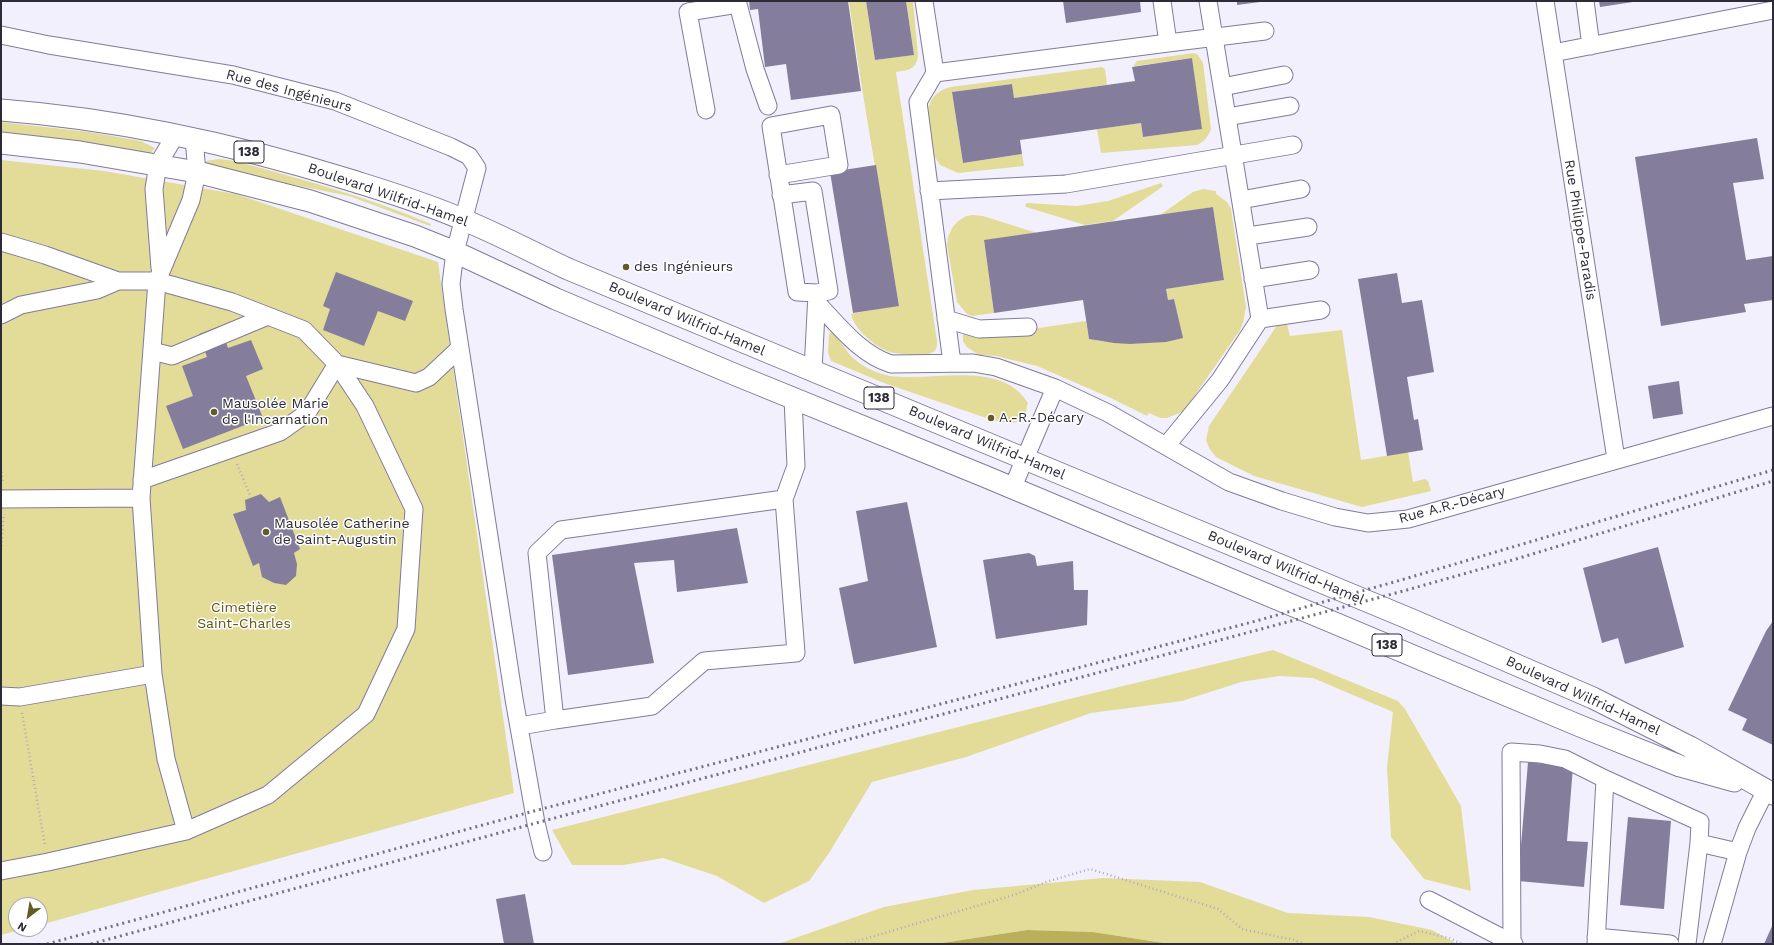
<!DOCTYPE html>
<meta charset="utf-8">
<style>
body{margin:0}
#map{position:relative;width:1774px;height:945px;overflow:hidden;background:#f2f0fd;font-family:"Work Sans",sans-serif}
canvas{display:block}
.frame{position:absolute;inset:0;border:2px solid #2e2b38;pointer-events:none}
.north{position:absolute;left:8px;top:897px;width:40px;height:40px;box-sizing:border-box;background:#fff;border:1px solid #abaaaf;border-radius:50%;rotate:211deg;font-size:11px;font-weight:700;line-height:16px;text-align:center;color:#2e2b38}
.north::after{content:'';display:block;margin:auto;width:14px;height:18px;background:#625b28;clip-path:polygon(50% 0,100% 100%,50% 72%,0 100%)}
</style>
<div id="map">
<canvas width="1774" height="945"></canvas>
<div class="frame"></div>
<div class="north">N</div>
</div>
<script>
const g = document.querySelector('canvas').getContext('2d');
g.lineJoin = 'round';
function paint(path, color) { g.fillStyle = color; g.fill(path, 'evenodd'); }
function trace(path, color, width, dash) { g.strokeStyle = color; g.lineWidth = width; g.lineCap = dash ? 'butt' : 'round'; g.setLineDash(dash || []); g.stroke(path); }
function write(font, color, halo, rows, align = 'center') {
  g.font = font + ' "Work Sans",sans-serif'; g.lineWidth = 3; g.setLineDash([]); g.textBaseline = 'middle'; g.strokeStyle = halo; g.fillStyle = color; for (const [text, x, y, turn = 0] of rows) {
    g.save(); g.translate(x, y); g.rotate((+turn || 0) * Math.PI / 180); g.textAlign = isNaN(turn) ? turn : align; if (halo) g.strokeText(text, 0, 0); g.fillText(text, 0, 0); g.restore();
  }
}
paint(new Path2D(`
 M849,1H866L875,60L914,55L906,1H913L918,56C916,70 908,70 896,72L937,341C937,346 937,350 933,352C927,357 897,354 890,352C875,347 854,329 851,314L899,305C882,204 863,103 849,1Z
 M1194,53L1198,55L1203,63L1211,129C1208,137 1205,141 1197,145L1101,153L1097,129L1141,123L1143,137L1201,129L1192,58L1135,66L1134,65L1137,61Z
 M1102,67L1105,69L1107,85L1014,98L1012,84L952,92L963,163L1022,154L1024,166L958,173L940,165L933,154C929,130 917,95 951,87Z
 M1,122L89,132L141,141L155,148L151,153L48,137L1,133Z
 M219,159L235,161C302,179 368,197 431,224L430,226L349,196L245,175L204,163L206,161Z
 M1,160L104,171L236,194L438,262L514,793L40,925V905H16V929H24L1,935Z
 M1161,183L1163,186L1162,187L1113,221L1085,225L1026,207L1025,205L1027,203L1077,206L1108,201Z
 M1203,189L1216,191V194L1227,202L1231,209L1246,307L1243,323L1240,330L1184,411L1167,418H1160L1149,413L1147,416L1113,399L1037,366L996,356L979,355L967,347L963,341V332L999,334L1086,321L1089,339C1121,345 1151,345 1182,338L1174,299L1168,300L1166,289L1224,280L1213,207L1160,215L1193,192Z
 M973,215L983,216L1037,233L984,241L994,313L972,316L967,314L957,302L947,245L948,237L952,228L958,221L966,216Z
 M1278,324H1287L1290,336L1342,330L1361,460L1408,452L1413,482L1425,479L1428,481L1431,491L1362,507L1254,476L1216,457L1209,448L1206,440L1209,426Z
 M831,332C835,333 847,352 852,357C861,366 878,374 890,376C933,382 1001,359 1028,403C1026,407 1027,409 1026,413C1020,428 1004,422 992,420L884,383L831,361L828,353L829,334Z
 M1273,650L1398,701L1405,709L1461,806L1471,891L1424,879L1391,837L1387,767L1393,712L1313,678L1279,676L1241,682L1182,701L1091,713L966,757L872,782L829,853L809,881L764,903L717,876L663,858L624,865H572L552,830L1065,700Z
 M1103,878L1200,882L1288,913L1369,917L1432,930L1457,944H1170L1093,932L1027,930L936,944H778L884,907L973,890Z`), '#e3db98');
paint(new Path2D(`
 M1027,930L1093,932L1170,944H936Z`), '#bbaf59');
paint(new Path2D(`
 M749,1H848L861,91L791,100L786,64L765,67L758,9L750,10Z
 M866,1H906L914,55L875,60Z
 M1063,1H1140L1141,12L1066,23Z
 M1237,1H1260V2L1237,5Z
 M1599,1H1633V2L1600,7Z
 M1192,58L1202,129L1143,137L1141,123L1020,140L1022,154L963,163L952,92L1012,84L1014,98L1135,81L1132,67Z
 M1757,138L1764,179L1733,183L1746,260L1773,256V300L1744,304L1746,312L1661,326L1635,157Z
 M876,165L899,306L853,313L830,172Z
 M1213,207L1224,280L1166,289L1168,300L1174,299L1183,338L1166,342L1130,344L1114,343L1089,339L1083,300L994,313L984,240Z
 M336,272L413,301L405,321L378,311L364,346L323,330L330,309L323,306Z
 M1397,273L1402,303L1422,300L1434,372L1407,377L1414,420L1418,419L1423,450L1387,456L1358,279Z
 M220,326L228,348L251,340L263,369L246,376L263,418L183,449L166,406L193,396L182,366L207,357L199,334Z
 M1679,381L1683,414L1653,419L1648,386Z
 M261,494L269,502L280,497L300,549L294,553L297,564L296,576L286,585L274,583L262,577L259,563L253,566L233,514L246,510L245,500Z
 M907,502L937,647L854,664L839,588L868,581L856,511Z
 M737,528L748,583L677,592L674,560L634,563L654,663L568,675L552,555Z
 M1658,547L1684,647L1625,664L1618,638L1602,643L1583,568Z
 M1029,553L1035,556L1037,566L1073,561L1074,590H1088L1087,625L996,639L983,560Z
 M1773,621V745L1742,730L1747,719L1728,710L1766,631Z
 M1528,762L1573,767L1567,841L1588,842L1584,887L1518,881Z
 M1628,817L1671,821L1664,909L1620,905Z
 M525,894L534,944H504L496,899Z
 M1773,924V944H1764Z`), '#847e9c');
const minor = new Path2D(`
 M924,1L935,73L1168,43L1162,1
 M1545,1L1616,459
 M1585,1L1591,46
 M1,35L49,45L233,75L335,101L451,147L469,156L477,168L455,252L451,284L454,309L514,699L536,823L543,852
 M1168,43L1265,31
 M1553,53L1773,10
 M935,73L918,102L952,363
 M1222,87L1284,75
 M706,110L688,12L738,4L755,69L768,106
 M1227,117L1290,106
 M778,175L839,165L831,115L771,126L797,292L817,293L813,371
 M929,191L1066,184L1293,145
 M781,195L813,191L829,291L817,293
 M1241,200L1301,189
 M1248,236L1308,227
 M1,242L45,255L118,281H157L232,302L304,330L337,364L365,406L414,509L406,629L366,714L268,795L186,831L48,862L1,871
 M160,268L154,189L158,164L175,136
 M1253,279L1310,270
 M817,303C839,326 860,354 891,364L973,363L996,367L1055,388L1108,413L1229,482L1282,501L1335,517L1368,523L1408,519L1773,416
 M1,315L21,305L97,290L118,281
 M946,319L979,329L1028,327
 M1260,319L1321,310
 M152,351L172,356L268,316
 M1166,446L1220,380L1260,319L1208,1
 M142,480L280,432L307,413L337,364L416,383L429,377L460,348
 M1012,489L1055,388
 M1,499L141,498
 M784,499L796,466L793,398
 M1,696L20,697L153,674
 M520,726L555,720L537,553L561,530L784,499L796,653L704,661L652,706L555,720
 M186,831L166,759L153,674L141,498L157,281L191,200L197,172L194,139
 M1429,900L1514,944
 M1596,937L1670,944
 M1512,943L1511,752L1540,754L1565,759L1605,779
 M1596,944L1605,779L1700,822L1699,843L1738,852
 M1687,944L1699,843
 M1712,944L1738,852L1747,828L1766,790`);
const major = new Path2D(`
 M1,110C119,119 237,145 350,180C388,192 428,204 464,220C500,235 534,253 568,269L1410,619L1593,698L1690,747L1773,794
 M1,143L80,152L197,172L310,201L415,236L455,252L556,299L736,375L984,476L1580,726L1680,766L1734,781`);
trace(minor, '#817b99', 19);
trace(major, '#817b99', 23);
trace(new Path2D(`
 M237,464L250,495
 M1,468L3,483
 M1,550L4,514
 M22,713L45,846
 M847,944L1014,895L1046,882L1090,869L1218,909L1242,929L1294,940L1304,944
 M1393,944L1419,931L1449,938L1462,944`), '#aeacb9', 2.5, [1, 3]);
trace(minor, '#fff', 17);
trace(major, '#fff', 21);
trace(new Path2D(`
 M47,944L534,811L1256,621L1401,580L1773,470
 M91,944L536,823L1407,590L1516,559L1773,481`), '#75727f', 3, [2, 4]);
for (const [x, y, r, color] of [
 [626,267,4,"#625b28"],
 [214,412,4,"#625b28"],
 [991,418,4,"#625b28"],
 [266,532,4,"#625b28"]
]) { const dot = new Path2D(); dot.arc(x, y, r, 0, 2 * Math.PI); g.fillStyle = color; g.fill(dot); trace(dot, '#fff', 1.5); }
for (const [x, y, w] of [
 [249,152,30],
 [879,398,30],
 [1387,645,30]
]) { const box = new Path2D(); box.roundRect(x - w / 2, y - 11, w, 22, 3); g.fillStyle = '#fff'; g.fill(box); trace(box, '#2e2b38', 1); }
write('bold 13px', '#2e2b38', null, [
 ["138",249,152],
 ["138",879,398],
 ["138",1387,645]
]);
write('14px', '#2e2b38', '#fff', [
 ["Rue des Ingénieurs",289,91,15],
 ["Boulevard Wilfrid-Hamel",388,195,19],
 ["Rue Philippe-Paradis",1580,230,81],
 ["Boulevard Wilfrid-Hamel",687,319,23],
 ["Boulevard Wilfrid-Hamel",987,443,23],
 ["Rue A.R.-Décary",1452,505,-15],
 ["Boulevard Wilfrid-Hamel",1286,568,23],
 ["Boulevard Wilfrid-Hamel",1583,696,25]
]);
write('14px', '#2e2b38', '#fff', [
 ["des Ingénieurs",634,267],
 ["Mausolée Marie",222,404],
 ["de l'Incarnation",222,420],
 ["A.-R.-Décary",999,418],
 ["Mausolée Catherine",274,524],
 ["de Saint-Augustin",274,540]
], 'left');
write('14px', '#605817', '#fff', [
 ["Cimetière",244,608],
 ["Saint-Charles",244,624]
]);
</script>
